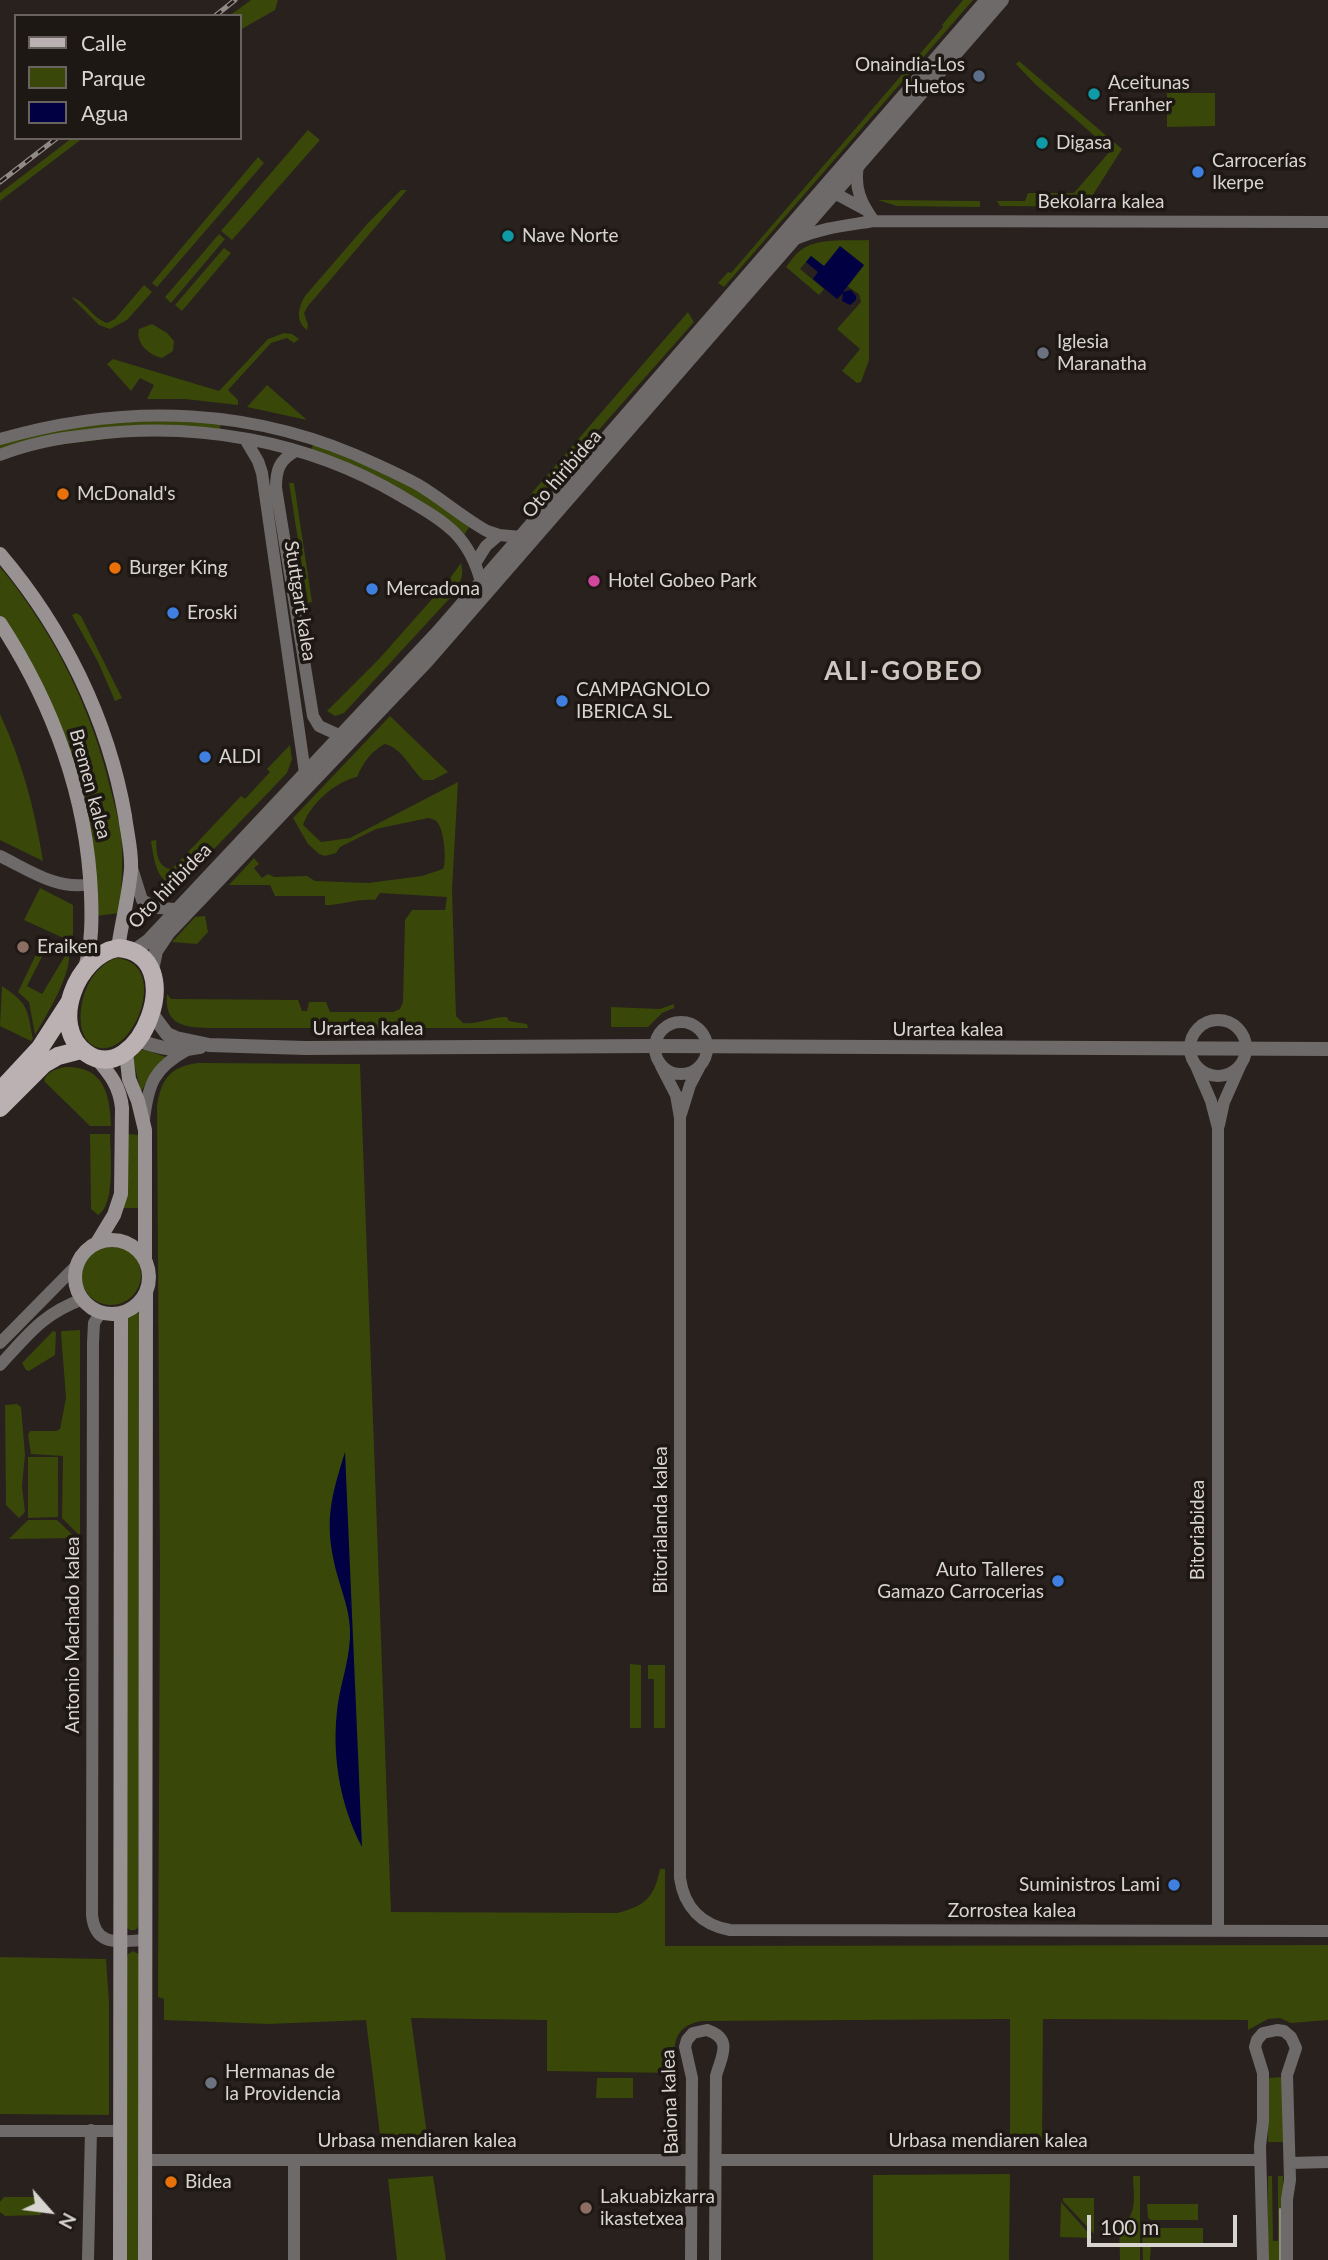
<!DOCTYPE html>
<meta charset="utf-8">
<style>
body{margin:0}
#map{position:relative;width:1328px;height:2260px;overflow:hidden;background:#28211d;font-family:Lato,sans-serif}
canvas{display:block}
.legend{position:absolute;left:14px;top:14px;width:228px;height:126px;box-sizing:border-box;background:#1e1814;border:2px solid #68635f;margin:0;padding:9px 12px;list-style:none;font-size:21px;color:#d8d4d0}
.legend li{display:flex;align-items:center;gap:14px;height:35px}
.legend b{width:35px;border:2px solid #68635f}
.north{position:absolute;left:14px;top:2176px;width:70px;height:70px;-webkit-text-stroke:5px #1e1814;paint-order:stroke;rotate:118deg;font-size:19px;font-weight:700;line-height:28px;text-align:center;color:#d8d4d0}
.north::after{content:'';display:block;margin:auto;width:24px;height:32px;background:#d8d4d0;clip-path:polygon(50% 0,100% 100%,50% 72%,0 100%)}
.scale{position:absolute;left:1087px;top:2215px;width:150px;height:32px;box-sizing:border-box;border:4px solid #d8d4d0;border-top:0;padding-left:9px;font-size:21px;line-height:24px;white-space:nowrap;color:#d8d4d0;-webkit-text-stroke:5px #1e1814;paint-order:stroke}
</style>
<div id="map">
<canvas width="1328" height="2260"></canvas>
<ul class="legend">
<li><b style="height:9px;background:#bbb1b3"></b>Calle</li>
<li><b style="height:19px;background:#394709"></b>Parque</li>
<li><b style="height:19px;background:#000042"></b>Agua</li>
</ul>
<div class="north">N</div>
<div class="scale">100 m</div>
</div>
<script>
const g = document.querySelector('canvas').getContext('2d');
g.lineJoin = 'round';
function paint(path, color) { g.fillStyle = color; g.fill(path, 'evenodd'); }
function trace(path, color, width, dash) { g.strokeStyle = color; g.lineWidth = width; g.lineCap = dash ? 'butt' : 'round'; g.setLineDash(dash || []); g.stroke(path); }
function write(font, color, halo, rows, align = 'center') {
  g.font = font + ' Lato,sans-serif'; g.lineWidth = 7; g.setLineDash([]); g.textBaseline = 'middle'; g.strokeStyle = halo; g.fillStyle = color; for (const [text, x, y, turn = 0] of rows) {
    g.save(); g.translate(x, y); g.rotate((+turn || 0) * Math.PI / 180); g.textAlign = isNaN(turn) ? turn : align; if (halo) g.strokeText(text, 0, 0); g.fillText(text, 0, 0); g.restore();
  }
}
paint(new Path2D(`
 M251,0H278L275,10L240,30V16H229Z
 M963,0H973L724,287L718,283L728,272L731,273L943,27L942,25Z
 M1019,61L1122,149L1089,201H1134L1129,207L1000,206L997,201H1025L1028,193H1074L1111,150L1035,84L1016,64Z
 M1167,93H1215V126L1167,127Z
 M308,130L320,140L232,240L221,231Z
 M72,138H83L0,201V193Z
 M258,157L264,163L157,287L152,283Z
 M401,190H407L308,306L304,313L308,325L307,330C295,321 298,308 305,296L368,223Z
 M878,200L980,201V207L897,206Z
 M219,234L225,239L171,303L165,297Z
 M869,240V360L861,382L857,383L842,371L860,349L837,329L861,302L859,294L847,286L864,265L824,267L811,256L800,269L824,289L819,295L786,267C790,262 795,254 801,250C817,237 849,241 869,240Z
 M224,248L231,253L182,311L175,305Z
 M144,285L152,292L127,320L110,329L99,325L71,297C86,301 92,318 107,323L115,319Z
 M688,312L694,322L537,500L530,495Z
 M152,324L167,333L174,341L173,351L162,358C149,355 135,343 139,329Z
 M284,333L292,334L299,339L294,343L287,338L271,343L228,390L238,400V405L185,399H147L154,385L140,378L131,391L107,364L113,359L219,391L268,339Z
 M267,385L307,420L247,407Z
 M105,419L221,421L220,430L195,428L0,452V442Z
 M314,442L416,489L470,526L464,535L311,451Z
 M289,483H294L312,602L308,603Z
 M461,563C465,577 459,587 450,598L344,713L335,716L327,711L379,659L448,581Z
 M0,567C54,632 92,709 111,791C116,809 121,829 122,849C123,870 121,891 120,913L96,916L87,822L0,616Z
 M76,613L81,616L122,698L115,701L98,662L72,615Z
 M0,714C22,761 35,810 43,861L0,840Z
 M390,716L448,772L433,780H423C410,768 402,748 385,744C371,751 363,763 357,777C335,782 311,803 303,825L321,842L350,838L458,782L452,890L456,1016L463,1023C479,1025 492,1016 507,1017L509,1021L527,1024L528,1028H208C184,1027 164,1025 167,994L171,999L298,1000L302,1011H307L309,1002H326L330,1012H393L400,1009L403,1002L405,920L412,910H445L447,897L380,893L375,900C357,898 342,905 325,905V896H275L270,885H229L254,858L259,864L254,868L262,878L268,874L274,877L307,876L315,881L368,883L422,876L443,869C447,860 444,832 438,823C436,820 432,819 428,818L376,829L340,847L336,853L325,856L319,854L308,844L293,818Z
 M290,745L292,759L287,773L189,875C159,899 154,861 151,841L156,840C157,852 156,864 169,869L174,867L241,796L245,799L270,772L267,769Z
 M40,888L73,905V937L70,941L24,920Z
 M205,916L208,932L197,944L172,942L195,917Z
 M40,946L46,949L27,986L42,994L68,951C75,969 45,1018 35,1035L29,1002L18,992Z
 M116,958C170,962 136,1054 100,1048C73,1043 79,1000 89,983C95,971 104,963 116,958Z
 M2,986C29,1004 27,1009 33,1039L31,1041L0,1026Z
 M674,1004V1008L662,1013L648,1027H611V1007L660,1009Z
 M141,1050H145L166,1057L150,1076L141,1092L133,1059Z
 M198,1063L360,1064L391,1912L617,1913C645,1906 654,1898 660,1869H665V1946L1328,1945V2020L1291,2023L1280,2018L1268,2019L1248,2030V2020L1043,2019L1042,2143L1010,2142V2019L701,2021C671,2027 674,2047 674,2073L547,2071V2020L411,2018L428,2142L381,2143L366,2020L268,2024L164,2020V1999L158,1997L160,1570L157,1105C162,1078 170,1067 198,1063Z
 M65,1067C104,1066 110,1094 111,1126H90L44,1081C47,1071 56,1069 65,1067Z
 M90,1134H110C110,1152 116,1205 98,1215L91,1209Z
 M127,1134L141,1135V1208H122Z
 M81 1275a30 30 0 1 1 60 0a30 30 0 1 1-60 0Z
 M141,1306L138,1927L135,1930H130L126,1927V1315Z
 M80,1330V1534L79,1535L62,1518L63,1456L31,1454L28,1435L30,1431H56L60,1429L66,1398L61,1333L62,1331Z
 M53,1331L56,1332L55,1355L29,1371L26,1370L22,1363Z
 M17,1404L21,1407L25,1455L22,1486L25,1512L19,1518L6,1505L5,1405Z
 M28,1457H58V1517L28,1518Z
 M28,1520H57L76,1538L9,1539Z
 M630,1664L641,1665V1728H630Z
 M648,1665H665V1728H654V1679H648Z
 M133,1951L140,1955L141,2260H125L126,1958L128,1954Z
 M0,1957L106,1959L109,2003V2115L0,2114Z
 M1282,2077L1283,2142H1268V2078Z
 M597,2078H633V2098H596Z
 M1010,2174L1009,2260H873V2175Z
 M433,2176L446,2260H397L388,2179Z
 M1133,2176H1140V2260H1120L1119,2224C1139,2219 1133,2192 1133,2176Z
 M1268,2176H1272L1273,2241H1278V2176H1283L1282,2260H1268Z
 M4,2197H37L43,2203V2211L40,2215L5,2216L0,2212V2202Z
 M1063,2198H1094V2234L1063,2201Z
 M1061,2202L1093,2238L1060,2237Z
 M1147,2204H1198V2220H1151L1148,2218Z
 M1142,2228H1203V2245L1151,2244L1150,2260H1143Z`), '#394709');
paint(new Path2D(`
 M840,246L864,265L843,292L851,290L856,296V300L850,305L842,301L843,293L837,299L813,279L818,272L806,262L811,256L824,266Z
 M345,1452L362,1847C339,1803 331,1752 338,1703C342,1678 351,1655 350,1629C349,1604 337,1581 333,1557C325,1516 333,1491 345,1452Z`), '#000042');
trace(new Path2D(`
 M858,166C854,188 861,203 874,221
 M825,192L840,196L866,210
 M795,239C825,227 844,226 874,221L1328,222
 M0,439C128,402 257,407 378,465C391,471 404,477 417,484C441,498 462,517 487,531L499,535L521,537
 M245,439L258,461L262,473L305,773
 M296,451C279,460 276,470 276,488L313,716L319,726L341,736
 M0,455C28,444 58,438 88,435C195,421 307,440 401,496C443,521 468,533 481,582
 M476,562L486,546L499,535
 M0,856C29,870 58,891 91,884
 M132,868L142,900L158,908L177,909
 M1190 1048a28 28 0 1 1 56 0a28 28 0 1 1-56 0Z
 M655 1048a26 26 0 1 1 52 0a26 26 0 1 1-52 0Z
 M661,1066L676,1095L680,1118V1878C684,1907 702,1925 730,1930L1328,1931
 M1196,1066L1211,1101L1218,1128V1931
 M681,1114L690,1085L700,1066
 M144,1120C148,1084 154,1068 187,1050
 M1219,1125L1224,1102L1240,1066
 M101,1312L94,1323L93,1343L92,1915C95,1948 120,1941 145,1940
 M0,1343L77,1265
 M0,1365C28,1335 42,1314 83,1299
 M0,2131H120
 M144,2160H691
 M716,2160H1260
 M1290,2163L1328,2162
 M88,2260L91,2130
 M294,2260V2161
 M691,2260L692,2078L685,2047L687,2040L693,2033L707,2030C734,2039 721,2057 716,2076L715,2260
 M1263,2260L1260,2146L1263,2121V2073L1255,2047L1257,2040L1263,2033L1277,2030L1284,2031L1291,2037L1296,2048L1287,2075L1290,2180L1287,2199V2260`), '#6e6a6a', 12);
trace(new Path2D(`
 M134,951L148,941L438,632L987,0
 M152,970L156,951L168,933L427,661L1002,0
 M152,1014L167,1034L176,1038L209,1045L305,1048L654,1046L1328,1049
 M137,1040C159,1048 178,1052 200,1047`), '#6e6a6a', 14);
trace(new Path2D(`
 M0,554C63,628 108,719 125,816C127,833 132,851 131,869C129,895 122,921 118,948
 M0,623C53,704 87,797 91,894C92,919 92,944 85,968
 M126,1052L129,1079L138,1101L145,1130V1259
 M75 1277a37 37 0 1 1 74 0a37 37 0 1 1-74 0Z
 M97,1243L114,1215L121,1194L122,1108C120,1087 111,1075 97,1059
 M120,2260L121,1313
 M145,2260L146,1292`), '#999293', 14);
trace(new Path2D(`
 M118,948C193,954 138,1091 86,1053C48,1026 77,955 118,948Z
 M0,1091L40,1048L69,1003
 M0,1108L44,1064L58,1056L81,1050`), '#bbb1b3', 18);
trace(new Path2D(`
 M1280,2209V2260`), '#908a86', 2);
const rail = new Path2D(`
 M215,16L235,0
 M0,182L57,138`);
trace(rail, '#908a86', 5);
trace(rail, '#1e1814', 2.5, [8]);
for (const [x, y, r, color] of [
 [979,76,7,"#5c6f8a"],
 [1094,94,7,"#0f9aa8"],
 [1042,143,7,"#0f9aa8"],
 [1198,172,7,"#3f7fe0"],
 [508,236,7,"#0f9aa8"],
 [1043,353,7,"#6b7280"],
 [63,494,7,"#e8710a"],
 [115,568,7,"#e8710a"],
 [594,581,7,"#d1479c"],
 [372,589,7,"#3f7fe0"],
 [173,613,7,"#3f7fe0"],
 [562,701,7,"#3f7fe0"],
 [205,757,7,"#3f7fe0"],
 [23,947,7,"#8d6e63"],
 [1058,1581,7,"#3f7fe0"],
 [1174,1885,7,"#3f7fe0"],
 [211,2083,7,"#6b7280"],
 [171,2182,7,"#e8710a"],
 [586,2208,7,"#8d6e63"]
]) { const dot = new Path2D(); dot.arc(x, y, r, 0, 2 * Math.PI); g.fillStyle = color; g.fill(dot); trace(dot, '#1e1814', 2.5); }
write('19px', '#d8d4d0', '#1e1814', [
 ["Onaindia-Los",965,65,"right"],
 ["Huetos",965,87,"right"],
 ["Aceitunas",1108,83],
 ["Franher",1108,105],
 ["Digasa",1056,143],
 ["Carrocerías",1212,161],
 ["Ikerpe",1212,183],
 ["Nave Norte",522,236],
 ["Iglesia",1057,342],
 ["Maranatha",1057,364],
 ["McDonald's",77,494],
 ["Burger King",129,568],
 ["Hotel Gobeo Park",608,581],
 ["Mercadona",386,589],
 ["Eroski",187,613],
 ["CAMPAGNOLO",576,690],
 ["IBERICA SL",576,712],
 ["ALDI",219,757],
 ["Eraiken",37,947],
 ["Auto Talleres",1044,1570,"right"],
 ["Gamazo Carrocerias",1044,1592,"right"],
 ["Suministros Lami",1160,1885,"right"],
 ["Hermanas de",225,2072],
 ["la Providencia",225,2094],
 ["Bidea",185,2182],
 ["Lakuabizkarra",600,2197],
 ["ikastetxea",600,2219]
], 'left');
write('19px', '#d8d4d0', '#1e1814', [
 ["Bekolarra kalea",1101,202],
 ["Oto hiribidea",562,474,-49],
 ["Stuttgart kalea",300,601,81],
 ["Bremen kalea",90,784,75],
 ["Oto hiribidea",170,886,-46],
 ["Urartea kalea",368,1029],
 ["Urartea kalea",948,1030],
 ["Bitorialanda kalea",661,1520,-90],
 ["Bitoriabidea",1198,1530,-90],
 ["Antonio Machado kalea",73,1635,-90],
 ["Zorrostea kalea",1012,1911],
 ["Baiona kalea",670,2102,-92],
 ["Urbasa mendiaren kalea",417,2141],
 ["Urbasa mendiaren kalea",988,2141]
]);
g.letterSpacing = '2px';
write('bold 26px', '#cfc6c0', '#1e1814', [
 ["ALI-GOBEO",904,672]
]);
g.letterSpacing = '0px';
</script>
